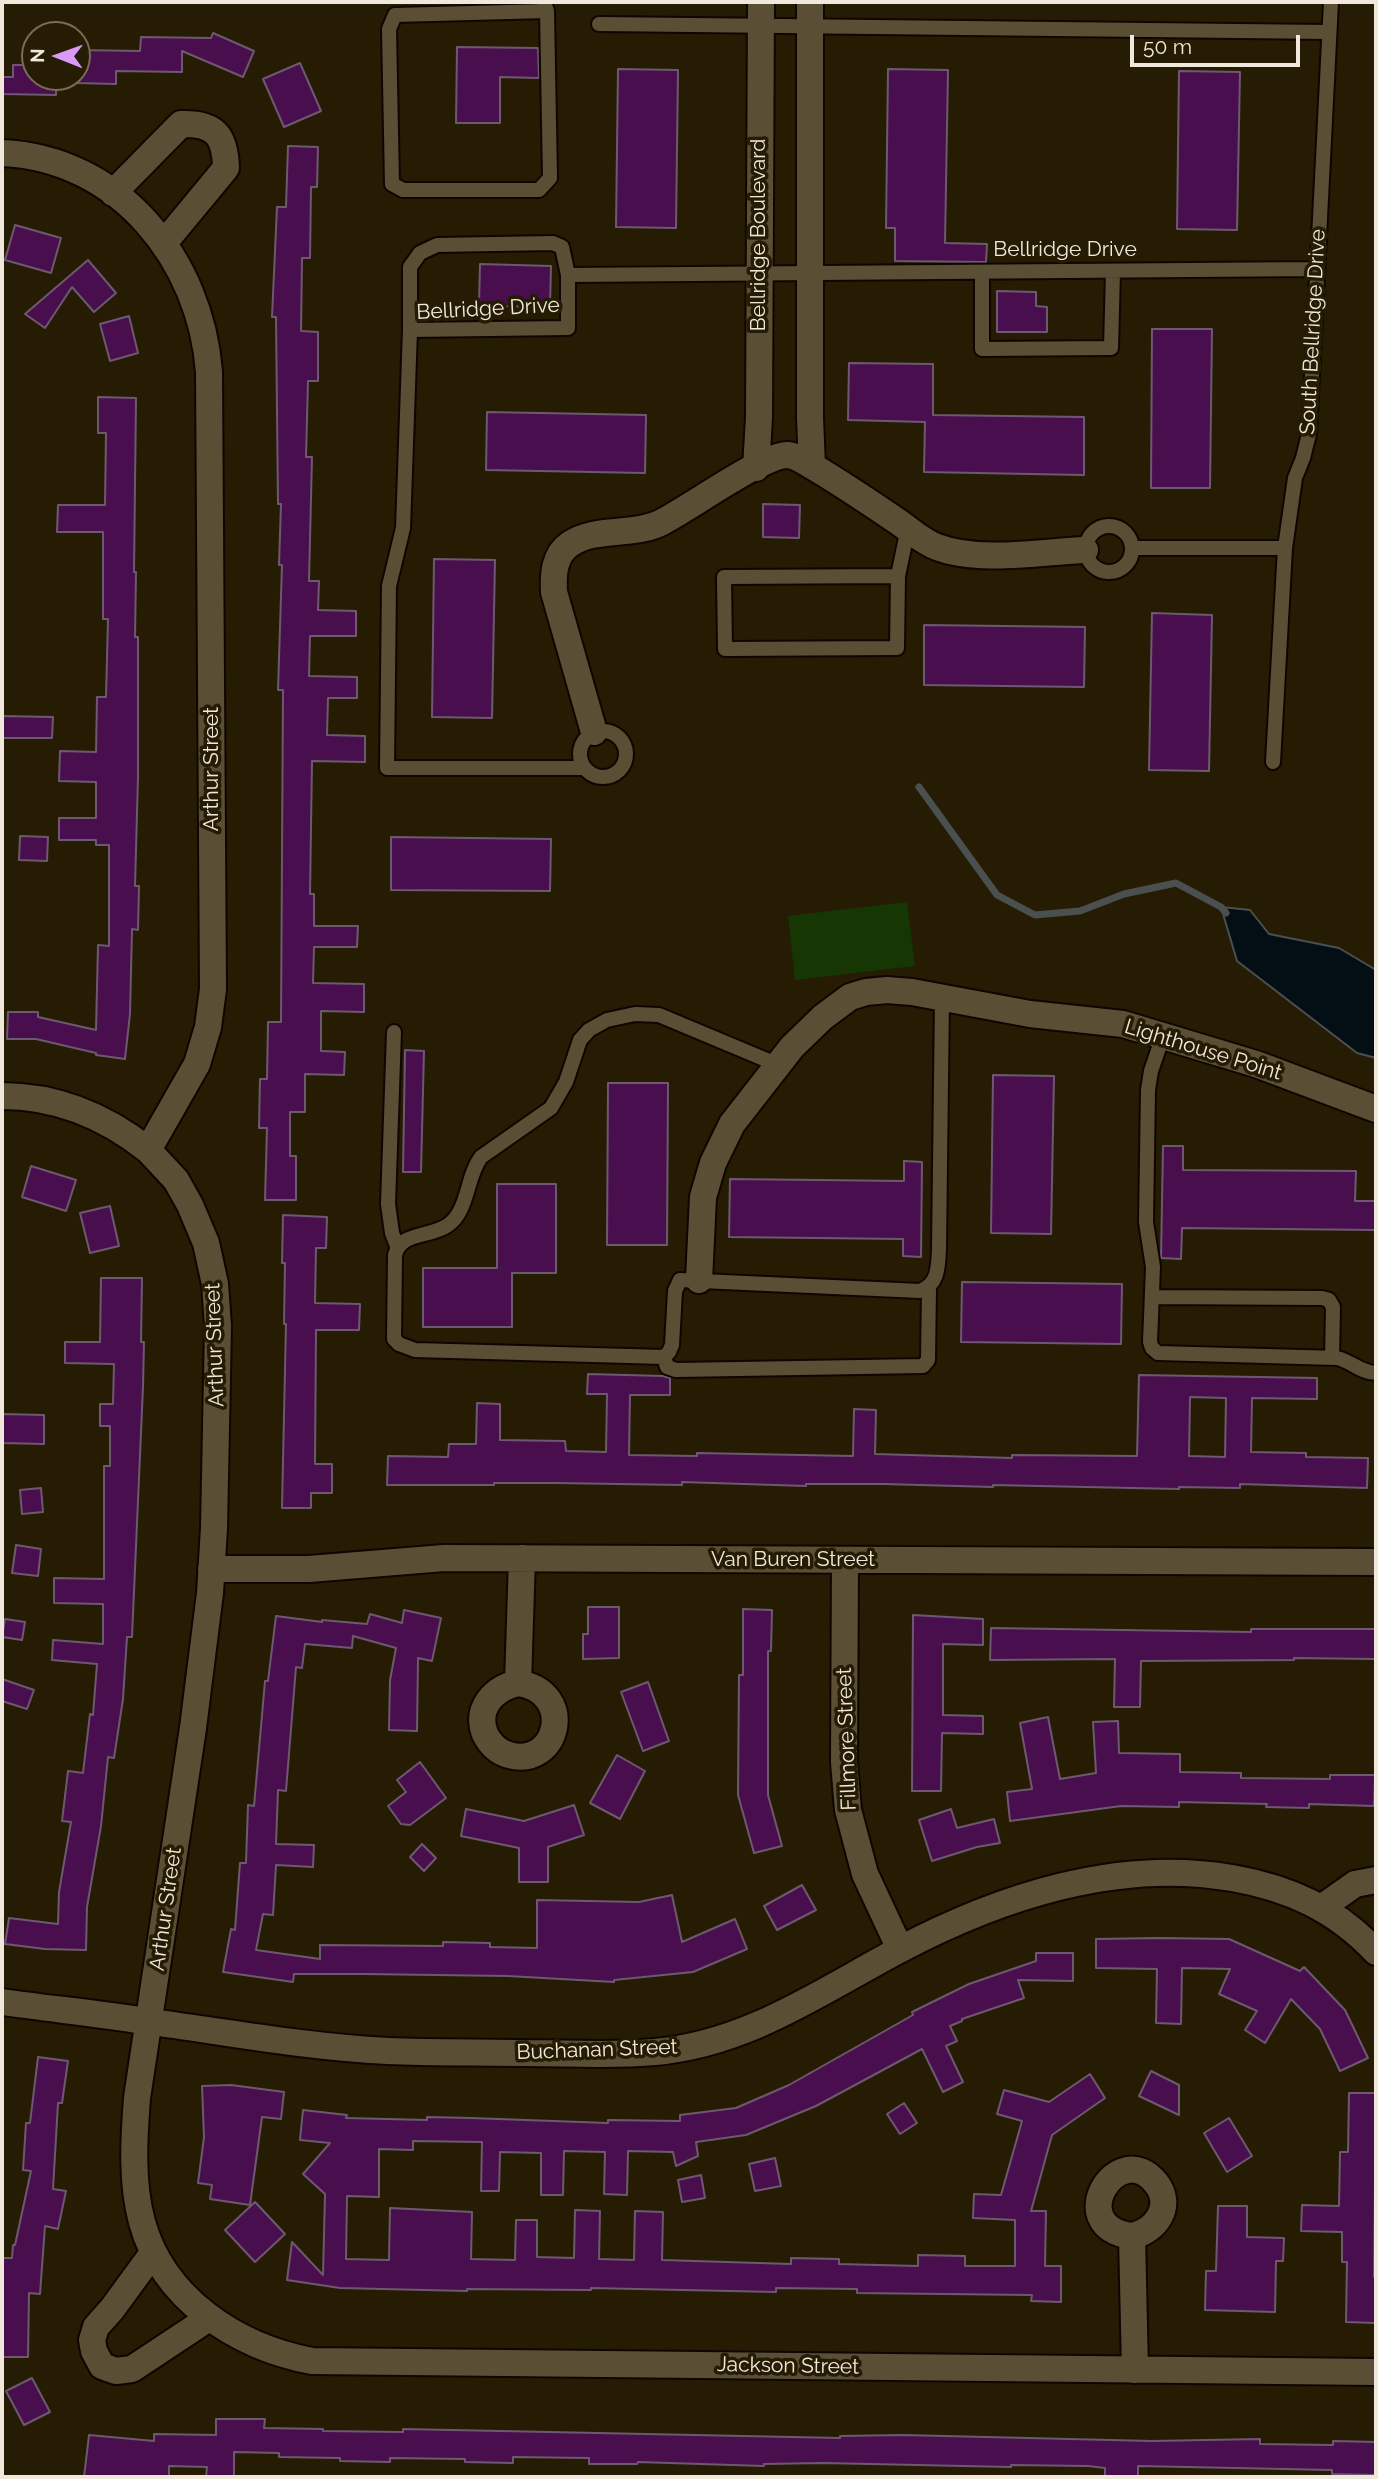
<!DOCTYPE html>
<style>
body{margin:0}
#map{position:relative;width:1378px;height:2479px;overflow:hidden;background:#261c04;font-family:Raleway,sans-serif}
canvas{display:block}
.frame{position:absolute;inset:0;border:4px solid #f0e9db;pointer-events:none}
.north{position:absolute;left:21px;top:21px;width:70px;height:70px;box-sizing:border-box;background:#261c04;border:2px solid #776e5a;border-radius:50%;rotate:271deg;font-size:19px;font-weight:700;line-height:28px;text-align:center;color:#f0e9db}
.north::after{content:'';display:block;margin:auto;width:24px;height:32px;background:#d99af7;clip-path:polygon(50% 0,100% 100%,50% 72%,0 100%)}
.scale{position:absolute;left:1130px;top:35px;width:170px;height:32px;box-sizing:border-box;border:4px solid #f0e9db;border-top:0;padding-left:9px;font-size:21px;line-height:24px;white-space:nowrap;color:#f0e9db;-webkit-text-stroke:5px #261c04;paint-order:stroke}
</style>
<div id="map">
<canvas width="1378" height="2479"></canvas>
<div class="frame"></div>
<div class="north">N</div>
<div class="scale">50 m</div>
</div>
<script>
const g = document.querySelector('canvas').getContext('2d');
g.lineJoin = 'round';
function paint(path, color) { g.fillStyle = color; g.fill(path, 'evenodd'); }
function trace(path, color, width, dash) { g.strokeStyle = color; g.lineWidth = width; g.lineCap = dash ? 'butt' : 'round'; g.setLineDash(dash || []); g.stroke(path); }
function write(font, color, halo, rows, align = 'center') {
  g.font = font + ' Raleway,sans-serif'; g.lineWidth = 7; g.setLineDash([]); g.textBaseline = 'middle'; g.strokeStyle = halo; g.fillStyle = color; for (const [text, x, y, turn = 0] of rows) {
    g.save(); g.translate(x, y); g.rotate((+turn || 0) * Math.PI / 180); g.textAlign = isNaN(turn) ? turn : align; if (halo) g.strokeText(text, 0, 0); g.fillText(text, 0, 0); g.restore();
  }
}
paint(new Path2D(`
 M907,902L915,966L795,980L788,916Z`), '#163604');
const water = new Path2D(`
 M1221,907L1250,910L1269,934L1339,948L1376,970V1058L1357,1053L1237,961Z`);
paint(water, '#030f15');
trace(water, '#4a5050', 2);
trace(new Path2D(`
 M919,787L997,895L1035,915L1080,911L1124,894L1176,883L1221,907L1226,913`), '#4a5050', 7);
const building = new Path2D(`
 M213,33L254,51L243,77L182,51V72L116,71V84L77,83V50L140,51L141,37L211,38Z
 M457,47L538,48L539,78L500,77V123H456Z
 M300,63L321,111L284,127L263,79Z
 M13,65H35V77H56V95L2,94V77H13Z
 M618,69L678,70L676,228L616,227Z
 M888,69L948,70L945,243L987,244L986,262L895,261V228H886Z
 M1179,71L1240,72L1237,230L1177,229Z
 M288,146L318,147L317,187H311L310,258H302L301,331L318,332V381H308L306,457H312L309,581H319L318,610L356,611V636H310L309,676L357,677V698H328L327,735L365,736V762L312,761L310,894H314V926H358L357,947H314L313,983L364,984V1012L321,1011V1051L345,1052L344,1075L305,1074V1112H290V1156H296V1200H265L267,1128H259L260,1079H267L268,1022H281L283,690H278L282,565H279L281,504H278L276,317H272L277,207H286Z
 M15,225L61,238L51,273L5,260Z
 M88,260L116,293L94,312L72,287L45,328L25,314Z
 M480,264L551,266L550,307L479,306Z
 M997,291L1036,292V306L1047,307V332H997Z
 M129,316L138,353L110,361L100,324Z
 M1152,329H1212L1210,488H1151Z
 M849,363L933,364V415L1084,417V475L924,472L925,422L848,420Z
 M98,397L136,398L134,572H136L135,637H138V777L135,886H139L138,930L132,929L130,1014L125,1059L96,1055V1053L36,1039H7L8,1012H38V1017L96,1030L98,945L109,946V845H96V840H59V818H96V782L59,781L60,751L96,752L97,697H106L108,619H103V532H57L58,505H105L106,433H98Z
 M487,412L646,415L645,473L486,470Z
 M763,504L800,505L799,538L763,537Z
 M434,559L495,560L492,718L432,717Z
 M1152,613L1212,615L1209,771L1149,770Z
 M924,625L1085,627L1084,687L924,685Z
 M2,716L53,717L52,738H2Z
 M20,836L48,837L47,861L19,860Z
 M391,837L551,839L550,891L391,890Z
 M405,1050L424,1051L421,1172H403Z
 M993,1075L1054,1076L1051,1234L991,1233Z
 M608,1083H668L667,1245H607Z
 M1163,1146H1183V1170L1356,1171L1355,1201H1376V1230L1182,1228L1181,1259L1161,1258Z
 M904,1161L922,1162L921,1257L903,1256V1239L729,1237L730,1179L904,1181Z
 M31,1166L76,1180L66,1211L22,1197Z
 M497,1184H556V1273H512V1327H423V1268H497Z
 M110,1206L119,1246L90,1253L80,1213Z
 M283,1215L327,1217L326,1248H316L315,1303L360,1304L359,1330H316L315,1464H332V1493H311V1508H282L286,1324H284L285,1263H282Z
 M101,1278H142L141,1342H144L143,1387L132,1637H127L123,1699L114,1758L108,1757L101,1826L87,1907L86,1950L45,1949L5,1944L9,1918L58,1924L59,1892L71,1822L62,1821L68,1771L83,1773L90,1714L93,1715L97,1664L52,1660L53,1640L103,1644V1604L54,1603V1578L104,1579V1466H110V1426H100V1404H113L114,1364L65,1363V1342H100Z
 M962,1282L1122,1284L1121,1344L961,1342Z
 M588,1374L663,1376L670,1378V1395H630L629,1455L697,1456V1453L853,1456L854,1409L876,1410L875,1454L1012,1458V1455L1137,1456L1139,1375L1317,1378V1399L1252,1398L1251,1452L1306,1453V1457L1368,1458L1367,1488L1240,1484V1488L1179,1487V1489L993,1485V1487L884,1484H806V1486L682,1482V1485L556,1483H494V1485H387L388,1456L448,1457L449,1444H476L477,1403L500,1404V1440L565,1441L566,1451L606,1452L607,1394H587ZM1190,1397L1226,1398L1225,1457L1189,1456Z
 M2,1414L44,1415V1444L2,1443Z
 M41,1488L43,1512L22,1514L20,1490Z
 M16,1545L41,1549L38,1576L12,1573Z
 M588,1607H619V1658L583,1659V1634H588Z
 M743,1609L772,1610L771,1651H768V1795L782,1846L754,1853L738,1795L739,1675H743Z
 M404,1610L441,1618L432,1661L418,1658L417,1731L389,1730L390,1680L396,1648L353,1636L352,1648L305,1644L302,1668L296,1667L286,1791L278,1790L276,1844L314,1845L313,1867L276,1865L273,1915L263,1914L256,1950L320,1959V1945L443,1946V1942L490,1943V1947L537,1948V1900L639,1902L672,1895L682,1942L735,1919L747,1949L693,1972L614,1980V1982L508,1976L364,1974H294L293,1982L223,1972L231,1929L235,1930L240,1863H246L248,1805L254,1806L265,1681H268L276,1616L322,1622V1620L367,1624L370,1614L402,1623Z
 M913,1615L983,1619V1645L943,1644V1715L983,1716V1734L942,1733L941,1791H912Z
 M5,1619L25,1622L22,1640L2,1637Z
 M991,1628L1251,1632V1629H1376V1659L1294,1658V1660L1141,1661L1140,1707H1114L1115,1659L990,1660Z
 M2,1679L34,1690L27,1709L2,1701Z
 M648,1682L669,1741L643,1751L621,1692Z
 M1048,1717L1060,1779L1096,1773L1093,1722L1118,1721L1119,1753L1180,1754V1772L1241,1773V1778L1330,1779V1775H1375L1374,1806L1309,1804V1808L1266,1807L1267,1804L1179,1802V1807L1121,1806L1010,1821L1007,1792L1032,1789L1020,1723Z
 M617,1755L645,1771L620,1819L590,1803Z
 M420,1762L446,1798L410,1825L401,1824L388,1806L406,1792L397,1780Z
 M574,1805L584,1835L548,1847V1882H519V1848L461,1836L466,1809L524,1821Z
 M951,1809L957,1828L994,1819L1000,1843L977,1847L932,1861L919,1820Z
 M422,1844L436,1858L424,1871L410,1857Z
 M802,1885L816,1910L777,1930L764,1906Z
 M1159,1938L1229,1939L1300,1971L1304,1967L1345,2010L1368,2058L1340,2071L1320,2029L1291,1999L1265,2043L1245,2030L1257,2011L1219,1994L1230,1969L1182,1968L1181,2024L1156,2023L1157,1969L1096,1968V1939Z
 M1036,1953H1073V1981L1018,1980L1024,1998L962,2019V2021L950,2026L957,2041L946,2046L963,2082L943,2092L922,2049L816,2106L746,2135L696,2142L698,2156L676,2166L673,2152L628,2151L627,2195L604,2194L605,2152L564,2151L563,2195H541V2153L500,2152L499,2191H481L482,2142L413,2141V2150L379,2149V2197L347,2196L346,2259L389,2260L390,2208L472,2212L471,2259L515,2260L516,2220H537V2257L574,2258L575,2210L600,2211L599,2259L634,2260L635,2211L663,2212L662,2260L791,2264V2258L839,2259V2264L918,2266V2255L965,2256V2266H1015V2220L973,2218L974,2194L1001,2195L1022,2121L997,2114L1004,2090L1049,2102L1090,2074L1105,2098L1052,2135L1031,2211H1046L1045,2266H1061V2302L1031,2301L1032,2295L857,2293V2289L776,2288V2292L591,2288V2290L467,2289V2291L340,2288L287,2280L292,2242L323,2275L325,2194L303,2174L330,2143L300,2140L303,2110L347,2115L346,2118L427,2120V2117L471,2118L608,2123V2120L680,2121V2115L736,2108L789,2085L913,2015L912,2012L969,1984L1036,1961Z
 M38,2057L68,2061L62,2103H58L53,2189L66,2191L58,2229L45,2226L40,2294L29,2293L28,2357H2V2258H12L13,2245H15L31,2171L23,2170L26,2123H30Z
 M1151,2071L1179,2085V2115L1139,2096Z
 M231,2085L284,2092L281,2119L262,2117L250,2205L210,2199L212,2185L198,2183L204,2137L202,2086Z
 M1349,2093H1376L1374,2277H1376V2323L1346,2322L1347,2262H1342V2232L1301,2231L1302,2205L1339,2206L1340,2152H1348Z
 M904,2103L917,2123L900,2134L887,2114Z
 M1229,2118L1252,2156L1227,2172L1204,2133Z
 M775,2158L781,2186L755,2191L749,2164Z
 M701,2175L705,2198L682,2202L678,2180Z
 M255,2202L285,2234L255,2262L225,2230Z
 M1218,2206H1247V2237L1284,2238L1283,2261H1276L1275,2312L1205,2310L1206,2271H1216Z
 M32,2378L50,2412L24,2425L6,2391Z
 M216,2419H265L264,2428L323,2429V2431L403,2432V2429L840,2438V2436L903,2435L1152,2441L1260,2439V2444L1333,2445V2441L1376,2442V2475L1332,2474V2470L1138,2466V2477H1105V2468L1088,2466L1011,2465V2467L823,2463L764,2464V2466L638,2462L637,2464H589V2458L513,2457V2463L465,2462V2459L390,2458V2462L340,2461V2458L279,2457V2453L234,2452V2477H206L207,2467L169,2466V2477H84L89,2435L154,2441V2434L216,2435Z`);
paint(building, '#490e4e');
trace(building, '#6d596f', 2);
const service = new Path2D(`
 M544,2L547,11L550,178L539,190H403L392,184L389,29L395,15L547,11
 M599,24L1329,32
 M982,272V349L1111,348L1113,271
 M410,330V267L420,253L437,245L553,243L562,247L568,275
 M1086 549a23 23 0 1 1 46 0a23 23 0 1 1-46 0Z
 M1132,548H1285L1295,478L1303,458L1309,434L1331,2
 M898,576L724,577L725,649L897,648L898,576L908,528
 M580 754a23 23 0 1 1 46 0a23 23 0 1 1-46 0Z
 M1273,762L1285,548
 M583,768H387L389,586L403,528L410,330L568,328V275L1316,269
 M394,1032L388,1204L392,1233L397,1246
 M1163,1036L1151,1071L1148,1090L1146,1222L1153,1267L1150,1342L1152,1348L1158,1353L1337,1358C1351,1361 1361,1373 1376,1373
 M776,1064L659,1015L635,1014L607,1020L589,1030L580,1040L566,1082L551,1108L481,1157C466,1177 469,1210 448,1225C430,1238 401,1231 395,1255L394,1339L399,1344L415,1350L664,1357L669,1352L672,1345L675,1291L680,1280L920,1291C939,1284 938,1266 939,1249L942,998
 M1152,1297L1322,1298L1329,1300L1333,1307L1332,1358
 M664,1357L667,1367L676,1370L923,1366L928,1360L929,1288`);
const minor = new Path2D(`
 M810,2V418L812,466
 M2,153C120,158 201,261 209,372L213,989L208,1027L197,1064L148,1150L176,1180L190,1205L206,1243L215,1284L218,1326L214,1528L210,1593L193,1728L137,2098C134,2138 131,2182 142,2222C163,2299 237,2347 312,2361L1376,2372
 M113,193L181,124C215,123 225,135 226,168L164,243
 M756,468L759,418L761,2
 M594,732L554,592C553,574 554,555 570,544C595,527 630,536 658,524C686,511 763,454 788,455C798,456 804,462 812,466C841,483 869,502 897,521C909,529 923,542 937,547C979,563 1040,552 1085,550
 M2,1096C58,1096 105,1116 148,1150
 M699,1280L703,1197L713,1163L732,1124L792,1047L823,1017L850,997L866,992L887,990L912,992L1030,1014L1123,1024L1256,1064L1376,1109
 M845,1560L844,1762L848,1810L865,1874L900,1949
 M211,1569H309L444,1558L1376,1562
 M518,1683C577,1692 558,1769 509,1755C498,1752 490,1744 485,1734C475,1708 494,1688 518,1683L522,1558
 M1321,1908L1355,1884L1376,1880
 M2,2002C52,2009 102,2014 152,2022C231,2033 309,2047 388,2051C434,2053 480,2052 525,2053C569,2053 612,2056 655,2052C747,2044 820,1992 899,1950C999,1897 1118,1858 1232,1878C1289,1888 1336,1909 1376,1952
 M1132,2236C1062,2227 1118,2136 1156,2183C1174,2206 1156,2231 1132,2236L1135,2370
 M153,2253L112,2309L96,2327L92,2340L94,2351L102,2366L116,2371L132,2369L209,2318`);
trace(service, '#0f0600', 18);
trace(minor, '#0f0600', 30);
trace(service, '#5a4f35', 14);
trace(minor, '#5a4f35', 26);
write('21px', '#f0e9db', '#261c04', [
 ["Bellridge Boulevard",759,235,-90],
 ["Bellridge Drive",1065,250],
 ["Bellridge Drive",488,309,-3],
 ["South Bellridge Drive",1313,332,-87],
 ["Arthur Street",212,769,-90],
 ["Lighthouse Point",1203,1050,17],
 ["Arthur Street",215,1345,-92],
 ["Van Buren Street",793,1560],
 ["Fillmore Street",847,1739,-92],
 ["Arthur Street",166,1909,-82],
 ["Buchanan Street",597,2050,-2],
 ["Jackson Street",788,2366,1]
]);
</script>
